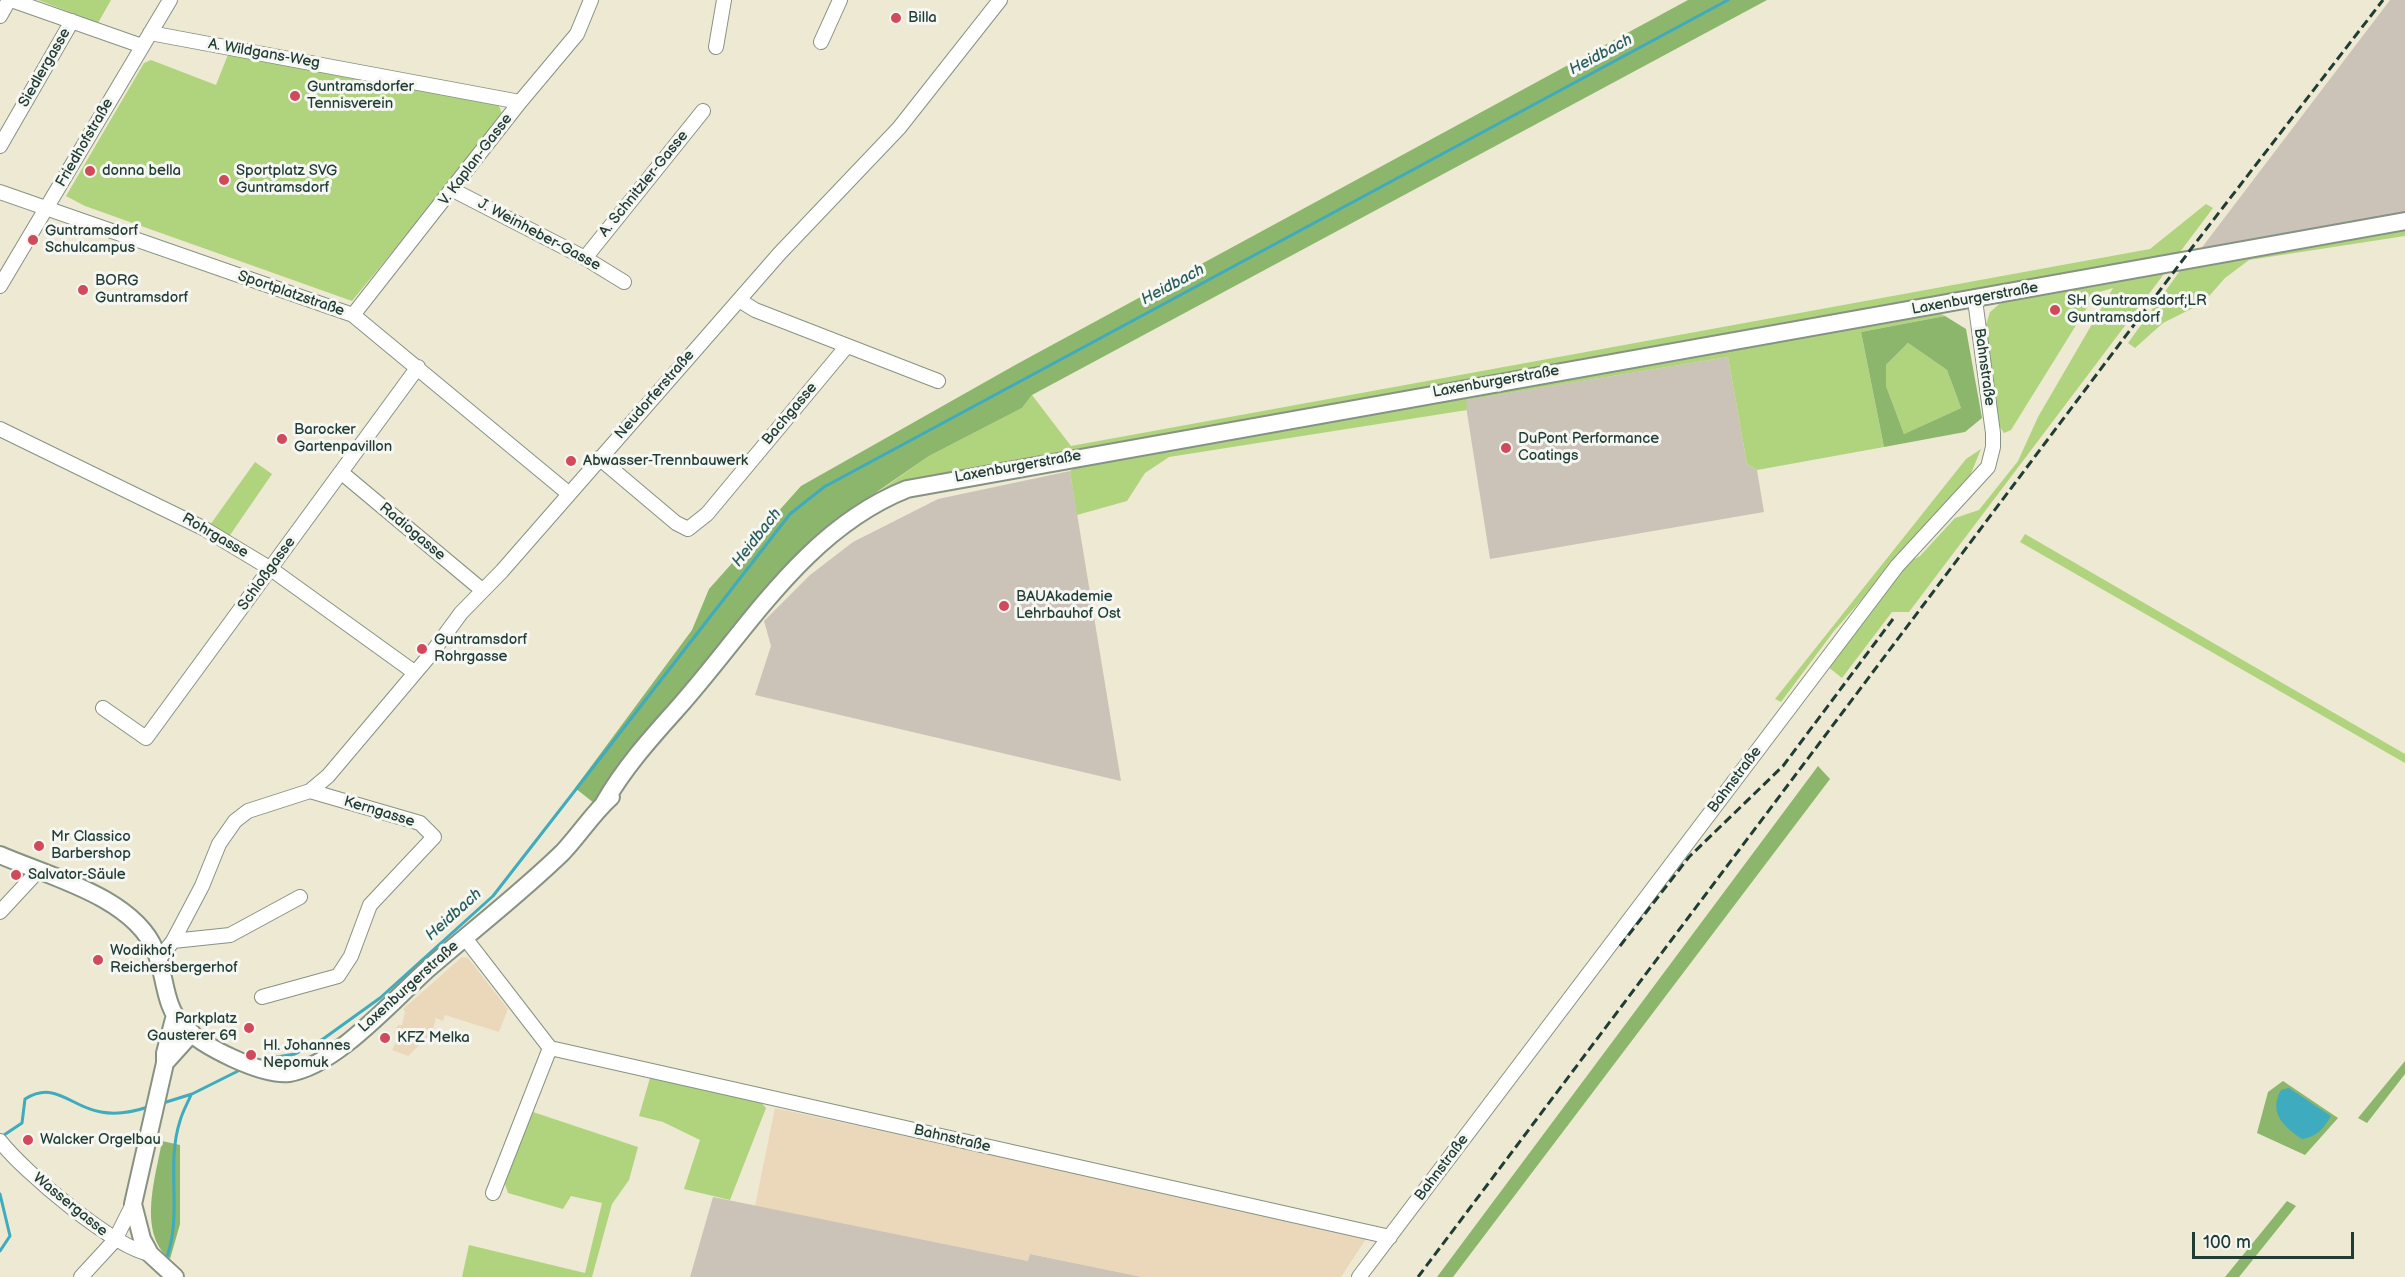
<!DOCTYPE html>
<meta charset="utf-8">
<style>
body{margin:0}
#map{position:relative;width:2405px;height:1277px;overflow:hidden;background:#eee9d2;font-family:"Balsamiq Sans",sans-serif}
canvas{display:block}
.scale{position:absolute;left:2192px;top:1232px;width:162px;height:27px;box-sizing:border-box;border:3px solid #1f3d34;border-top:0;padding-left:8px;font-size:18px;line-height:21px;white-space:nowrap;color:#1f3d34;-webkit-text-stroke:4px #f6f6f2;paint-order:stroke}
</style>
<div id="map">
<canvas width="2405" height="1277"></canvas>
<div class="scale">100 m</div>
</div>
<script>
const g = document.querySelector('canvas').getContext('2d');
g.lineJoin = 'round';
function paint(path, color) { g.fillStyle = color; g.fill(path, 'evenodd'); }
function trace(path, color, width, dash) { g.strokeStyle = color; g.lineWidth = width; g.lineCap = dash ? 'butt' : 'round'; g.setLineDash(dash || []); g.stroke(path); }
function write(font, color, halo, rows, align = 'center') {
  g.font = font + ' "Balsamiq Sans",sans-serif'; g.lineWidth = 6; g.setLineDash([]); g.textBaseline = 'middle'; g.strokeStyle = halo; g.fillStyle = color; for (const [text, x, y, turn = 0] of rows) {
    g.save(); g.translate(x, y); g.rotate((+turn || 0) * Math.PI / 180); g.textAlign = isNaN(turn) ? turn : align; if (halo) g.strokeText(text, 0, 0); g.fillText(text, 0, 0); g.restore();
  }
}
paint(new Path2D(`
 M462,957L468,958L508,1009L499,1032L445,1015L443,1021L436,1018L432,1033L408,1056L392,1050L400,1035L394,1033L398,1025H402L405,1012L403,1009Z
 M775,1108L1368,1236L1341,1277H1142L1031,1254L1029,1261L755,1206Z`), '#ebd8ba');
paint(new Path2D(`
 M2390,0H2405V214L2200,250Z
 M1728,357L1747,464L1757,470L1764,512L1490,559L1465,400Z
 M1070,471L1121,781L755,695L771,646L764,621L810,575L853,542L938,499Z
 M713,1197L1028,1261L1030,1254L1142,1277H690Z`), '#cbc3b8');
paint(new Path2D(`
 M38,0H111L98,23Z
 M229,52L498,103L503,117L352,301L85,206L66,196L144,63L151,60L216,85Z
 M2206,204L2213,208L2177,256L916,480L878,492L929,456L1022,408L1032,395L1071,446L2150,249Z
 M2405,228V236L2249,260L2225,278L2203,303L2163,323L2135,348L2128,343L2182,268Z
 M2167,270L1909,612H1892L1842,678L1827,666L1907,563L1920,556L1955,518L1979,510L2018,461L2038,417L2113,288L2096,293L2011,430L2004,433L1998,424L1985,328L1990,312L2004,300Z
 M1934,310L1945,316L1861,332L1884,447L1757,470L1747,464L1728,357L1466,400L1467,410L1169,457L1145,473L1127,501L1077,515L1070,471L1084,461Z
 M1908,343L1947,370L1961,408L1904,434L1886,386V365Z
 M1981,449L1970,476L1834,631L1781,702L1775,699L1966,459Z
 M255,462L272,474L228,538L210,525Z
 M2025,534L2405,754V763L2020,542Z
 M650,1078L759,1100L766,1108L730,1200L684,1189L700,1140L663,1122L639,1116Z
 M533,1112L638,1147L629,1180L612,1204L592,1277H462L469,1245L585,1273L602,1203L571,1196L563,1209L508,1193L504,1181Z`), '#afd47d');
paint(new Path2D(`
 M1688,0H1767L1032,395L1022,408L929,456L839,518L793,560L733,629L594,803L575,788L692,630L709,589L801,486L1017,364Z
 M1945,316L1966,329L1982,418L1965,432L1884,447L1861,332ZM1908,343L1947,370L1961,408L1904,434L1886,386V365Z
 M1818,766L1830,779L1453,1277H1437Z
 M2405,1061V1074L2367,1123L2358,1118Z
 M2283,1081L2338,1118L2305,1155L2257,1133L2268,1092Z
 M162,1141L180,1145V1224L170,1259C137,1233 156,1176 162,1141Z
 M2287,1201L2296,1206L2239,1277H2225Z`), '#8bb66c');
paint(new Path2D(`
 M2289,1088L2331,1116C2323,1129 2318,1136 2302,1139C2284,1127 2268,1113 2281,1090Z`), '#3fabbe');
trace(new Path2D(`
 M259,1060L295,1054L323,1039L380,998L493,896L790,514L824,487L1728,0
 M163,1103L192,1094L242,1069
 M1,1137L22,1123L25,1099C56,1080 70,1107 101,1112C117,1115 133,1112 148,1107
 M0,1194L10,1236L0,1251
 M165,1262C184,1216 165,1167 180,1121C182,1113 187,1104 191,1095`), '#3fabbe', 3);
const minor = new Path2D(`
 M11,0L142,46
 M0,16L9,0
 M150,33L520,102
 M821,42L840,0
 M716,47L724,0
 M0,146L72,21
 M453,190L585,258L624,282
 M0,192L353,315L568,493
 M585,258L703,111
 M0,286L170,0
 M739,300L755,310L938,381
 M353,315L520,102L577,34L591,0
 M0,429L203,528L271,569L414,672
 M599,458L676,523L688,529L707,514L847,346
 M342,473L482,590
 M103,708L146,738L418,367
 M310,791L328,776L431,654L461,613L502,571L780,253L899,128L1000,0
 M0,912L38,871
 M465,938L550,1048
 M173,941L230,935L300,897
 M159,959L173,941L202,886L219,844L235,821L248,811L310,791L420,823L434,837L370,905L351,956L338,976L262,997
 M550,1048L1390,1237
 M0,1141C24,1172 113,1247 150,1254
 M493,1193L550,1048
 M81,1277L115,1240L133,1204
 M1359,1277L1897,566L1988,467L1993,447V433L1975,300`);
const tertiary = new Path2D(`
 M604,803C624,768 650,739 676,710C747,631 804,530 907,489L2405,221
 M0,855C48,876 133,897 155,950C166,975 163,1005 183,1026C201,1046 262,1076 289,1073C336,1066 394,999 429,968C474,929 521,893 563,852C580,834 593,813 611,797
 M165,1063L192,1033
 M175,1277L150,1254L142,1239L133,1204L165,1063V1053L175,1015`);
trace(minor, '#869383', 16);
trace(tertiary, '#869383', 20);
trace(minor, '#fff', 14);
trace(tertiary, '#fff', 16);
trace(new Path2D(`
 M1620,946L1689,857L1783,766L1893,619
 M1418,1277L2194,245L2383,0`), '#1f3d34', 3, [9, 4.5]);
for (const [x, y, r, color] of [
 [896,18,6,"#d1495b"],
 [295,96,6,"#d1495b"],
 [90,171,6,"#d1495b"],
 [224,180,6,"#d1495b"],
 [33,240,6,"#d1495b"],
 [83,290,6,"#d1495b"],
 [2055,310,6,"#d1495b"],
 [282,439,6,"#d1495b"],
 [1506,448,6,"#d1495b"],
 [571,461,6,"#d1495b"],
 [1004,606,6,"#d1495b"],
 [422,649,6,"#d1495b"],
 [39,846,6,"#d1495b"],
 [16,875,6,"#d1495b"],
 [98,960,6,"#d1495b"],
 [249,1028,6,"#d1495b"],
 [385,1038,6,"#d1495b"],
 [251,1055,6,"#d1495b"],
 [28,1140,6,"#d1495b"]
]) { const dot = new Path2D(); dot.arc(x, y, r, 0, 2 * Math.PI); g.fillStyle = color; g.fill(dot); trace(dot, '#f6f6f2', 2); }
write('15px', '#1f3d34', '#f6f6f2', [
 ["Billa",908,18],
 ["Guntramsdorfer",307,87],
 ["Tennisverein",307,104],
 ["donna bella",102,171],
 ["Sportplatz SVG",236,171],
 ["Guntramsdorf",236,188],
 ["Guntramsdorf",45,231],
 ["Schulcampus",45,248],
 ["BORG",95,281],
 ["Guntramsdorf",95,298],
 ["SH Guntramsdorf;LR",2067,301],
 ["Guntramsdorf",2067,318],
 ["Barocker",294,430],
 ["Gartenpavillon",294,447],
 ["DuPont Performance",1518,439],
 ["Coatings",1518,456],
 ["Abwasser-Trennbauwerk",583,461],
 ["BAUAkademie",1016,597],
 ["Lehrbauhof Ost",1016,614],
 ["Guntramsdorf",434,640],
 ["Rohrgasse",434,657],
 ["Mr Classico",51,837],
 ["Barbershop",51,854],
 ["Salvator-Säule",28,875],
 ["Wodikhof,",110,951],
 ["Reichersbergerhof",110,968],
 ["Parkplatz",237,1019,"right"],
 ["Gausterer 69",237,1036,"right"],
 ["KFZ Melka",397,1038],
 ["Hl. Johannes",263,1046],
 ["Nepomuk",263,1063],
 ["Walcker Orgelbau",40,1140]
], 'left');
write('15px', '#1f3d34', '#f6f6f2', [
 ["A. Wildgans-Weg",264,54,10],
 ["Siedlergasse",45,68,-60],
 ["Friedhofstraße",85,143,-60],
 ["V. Kaplan-Gasse",476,160,-53],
 ["A. Schnitzler-Gasse",644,184,-51],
 ["J. Weinheber-Gasse",539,235,28],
 ["Sportplatzstraße",291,294,19],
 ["Laxenburgerstraße",1975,299,-10],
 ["Bahnstraße",1984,367,82],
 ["Laxenburgerstraße",1496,382,-10],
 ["Neudorferstraße",655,395,-49],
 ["Bachgasse",790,414,-50],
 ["Laxenburgerstraße",1018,467,-10],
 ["Radiogasse",412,532,40],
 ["Rohrgasse",215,536,30],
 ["Schloßgasse",267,574,-54],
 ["Bahnstraße",1735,780,-53],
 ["Kerngasse",379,812,17],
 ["Laxenburgerstraße",409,987,-42],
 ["Bahnstraße",952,1139,13],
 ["Bahnstraße",1442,1168,-53],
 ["Wassergasse",70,1205,39]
]);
write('italic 16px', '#295e5d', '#f6f6f2', [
 ["Heidbach",1601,55,-28],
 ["Heidbach",1173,285,-28],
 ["Heidbach",757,538,-52],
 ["Heidbach",454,915,-42]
]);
</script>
